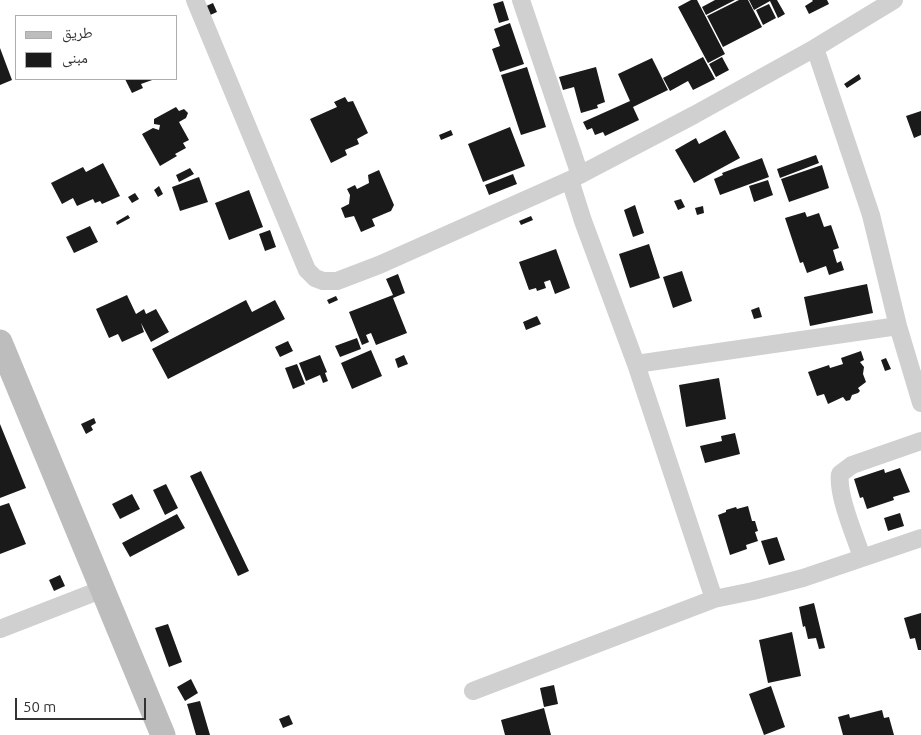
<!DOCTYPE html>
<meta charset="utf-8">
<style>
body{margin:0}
#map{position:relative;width:921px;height:735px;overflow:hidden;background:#fff;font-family:Ubuntu,"Noto Naskh Arabic",sans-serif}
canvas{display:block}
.legend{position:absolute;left:15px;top:15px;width:162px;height:65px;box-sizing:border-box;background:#fff;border:1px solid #adadad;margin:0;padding:6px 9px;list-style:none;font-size:15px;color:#333}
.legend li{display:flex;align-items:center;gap:10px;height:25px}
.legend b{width:25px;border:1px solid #adadad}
.scale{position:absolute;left:15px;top:698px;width:131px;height:22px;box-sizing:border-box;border:2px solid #333;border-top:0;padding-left:6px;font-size:15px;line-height:18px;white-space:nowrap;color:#333;-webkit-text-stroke:4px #fff;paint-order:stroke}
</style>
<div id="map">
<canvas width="921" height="735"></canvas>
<ul class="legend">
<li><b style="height:6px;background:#bdbdbd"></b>طريق</li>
<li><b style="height:14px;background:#1a1a1a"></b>مبنى</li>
</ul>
<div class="scale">50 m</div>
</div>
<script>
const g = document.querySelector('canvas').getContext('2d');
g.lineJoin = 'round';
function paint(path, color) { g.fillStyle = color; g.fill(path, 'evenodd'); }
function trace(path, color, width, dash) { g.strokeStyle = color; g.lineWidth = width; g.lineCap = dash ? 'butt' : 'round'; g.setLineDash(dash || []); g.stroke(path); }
paint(new Path2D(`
 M691,0H697L725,54L708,63L678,7Z
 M715,0H735L706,15L702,7Z
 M739,0H748L762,27L723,47L707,16Z
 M749,0H777L785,14L778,18L770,1L754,10Z
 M812,0H827L829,4L809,14L805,6L813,1Z
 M503,1L509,20L499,23L493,4Z
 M213,3L217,12L208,16L204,7Z
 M769,4L776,18L763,25L756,10Z
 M510,23L524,64L500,72L492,49L500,46L494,29Z
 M0,48L12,80L0,85Z
 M703,57L715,79L693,90L688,81L670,91L663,78Z
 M722,57L729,70L716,77L709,64Z
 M652,58L668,90L633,107L639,120L605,136L603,132L595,135L592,128L587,130L583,122L630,101L618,74Z
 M527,67L546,127L521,135L501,75Z
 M596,67L605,102L597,105L598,108L581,113L574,87L563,90L559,77Z
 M859,74L861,79L847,88L844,84Z
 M125,79H155L141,84L143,88L132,93Z
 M345,97L348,102L353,101L368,133L357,139L359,144L345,150L347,155L331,163L310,119L337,107L334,102Z
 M176,107L179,111L184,109L188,113L186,118L179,122L189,140L183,143L186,148L175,154L177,156L160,166L142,134L153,128L159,130L160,125L154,124V119Z
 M921,111V135L914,138L906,116Z
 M510,127L525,166L483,182L468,144Z
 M451,130L453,135L441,140L439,135Z
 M725,130L740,158L694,183L675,150L696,138L699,144Z
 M816,155L819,163L780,178L777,169Z
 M762,158L769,177L720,195L714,179L723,175L722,173Z
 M103,163L120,196L102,204L100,201L95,203L93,199L77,206L73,198L62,204L51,183L83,167L86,172Z
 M822,165L829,188L789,202L781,179Z
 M190,168L194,174L179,182L176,175Z
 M379,170L394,205L391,211L372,219L375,226L361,232L354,216L345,218L341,208L349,204L350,195L347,189L355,185L357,189L369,183L368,175Z
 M513,174L517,184L489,195L485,185Z
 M199,177L208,202L180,211L172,187Z
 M768,180L773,195L754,202L749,186Z
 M159,186L163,194L158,197L154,190Z
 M249,190L263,227L229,240L215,203Z
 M135,193L139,199L132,203L128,197Z
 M681,199L685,207L678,210L674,201Z
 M635,205L644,233L633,237L624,210Z
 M703,206L704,213L697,215L695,208Z
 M805,212L807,217L819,213L824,227L831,225L839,248L833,250L837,263L841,261L844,270L829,275L826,266L807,273L803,262L800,263L785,218Z
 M128,215L130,218L117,225L116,222Z
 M531,216L533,220L521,225L519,221Z
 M90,226L98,242L74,253L66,237Z
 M270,230L276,247L265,251L259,234Z
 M649,244L660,278L630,288L619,254Z
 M556,249L570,288L555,294L550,280L544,282L546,288L537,291L536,288L529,290L519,262Z
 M682,271L692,301L673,308L663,277Z
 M398,274L405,293L393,298L407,333L376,345L371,333L366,335L369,342L362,345L349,312L393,295L386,279Z
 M867,284L873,313L810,326L804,297Z
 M127,295L136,314L144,309L146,314L156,309L169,332L151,342L141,323L144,332L122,342L118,334L109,338L96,309Z
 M336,296L338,300L329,304L327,300Z
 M246,300L252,312L275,300L285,319L168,379L152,349Z
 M759,307L762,317L754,319L751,310Z
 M537,316L541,324L526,330L523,322Z
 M357,338L361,349L340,357L335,346Z
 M288,341L293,351L280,357L275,347Z
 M371,350L382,376L352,389L341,363Z
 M861,351L864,360L860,362L864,367L863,374L866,382L858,388L860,391L858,393L852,395L850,400L846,401L843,397L828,404L824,394L817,396L808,372L829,365L830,368L843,364L841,358Z
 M320,355L327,372L325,373L328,381L323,383L320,375L306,381L299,363Z
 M404,355L408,364L398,368L395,359Z
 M886,358L891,369L885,371L881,360Z
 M297,364L305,384L293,389L285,368Z
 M719,378L726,419L686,427L679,385Z
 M94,418L96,423L91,426L93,430L86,434L81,424Z
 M0,424L26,488L0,498Z
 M735,433L740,454L705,463L700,446L722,441L721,436Z
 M900,468L910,492L893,497L894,500L867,509L863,497L860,498L854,479L884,469L885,473Z
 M201,471L249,571L238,576L190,476Z
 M166,484L178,508L165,515L153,490Z
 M132,494L140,509L120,519L112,504Z
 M9,503L26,544L0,554V506Z
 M748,506L752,521H755L758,531L755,532L758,541L746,545L747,549L730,555L718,515L726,512V510L736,507L737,509Z
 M900,513L904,526L888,531L884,518Z
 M177,514L185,528L130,557L122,543Z
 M777,537L785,560L769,565L761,541Z
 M60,575L65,586L54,591L49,580Z
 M814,603L825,648L819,649L816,638L808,639L805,626L803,627L799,607Z
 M921,613V650H918L915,638L910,639L904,618Z
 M168,624L182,662L169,667L155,628Z
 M792,632L801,676L768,683L759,640Z
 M191,679L198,693L185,701L177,687Z
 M554,685L558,704L544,707L540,688Z
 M771,686L785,727L764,735L749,694Z
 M200,701L210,735H196L187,704Z
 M544,708L551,735H505L501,720Z
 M882,710L884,718L889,717L894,735H843L838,717L849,714L850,718Z
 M289,715L293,724L283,728L279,719Z`), '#1a1a1a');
trace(new Path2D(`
 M195,0L307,270L315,278L323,281H337L379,265L570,180L694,115L815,48L894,0
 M521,0L580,175
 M815,48L871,215L898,326L921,403
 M636,364L898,326
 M862,557C855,536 837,495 840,474L852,465L921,441
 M714,599L753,591L803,578L921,538
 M0,629L103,589
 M473,691L714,599L636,364L583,221L570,180`), '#d0d0d0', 18);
trace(new Path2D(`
 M0,342L163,735`), '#bdbdbd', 25);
</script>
